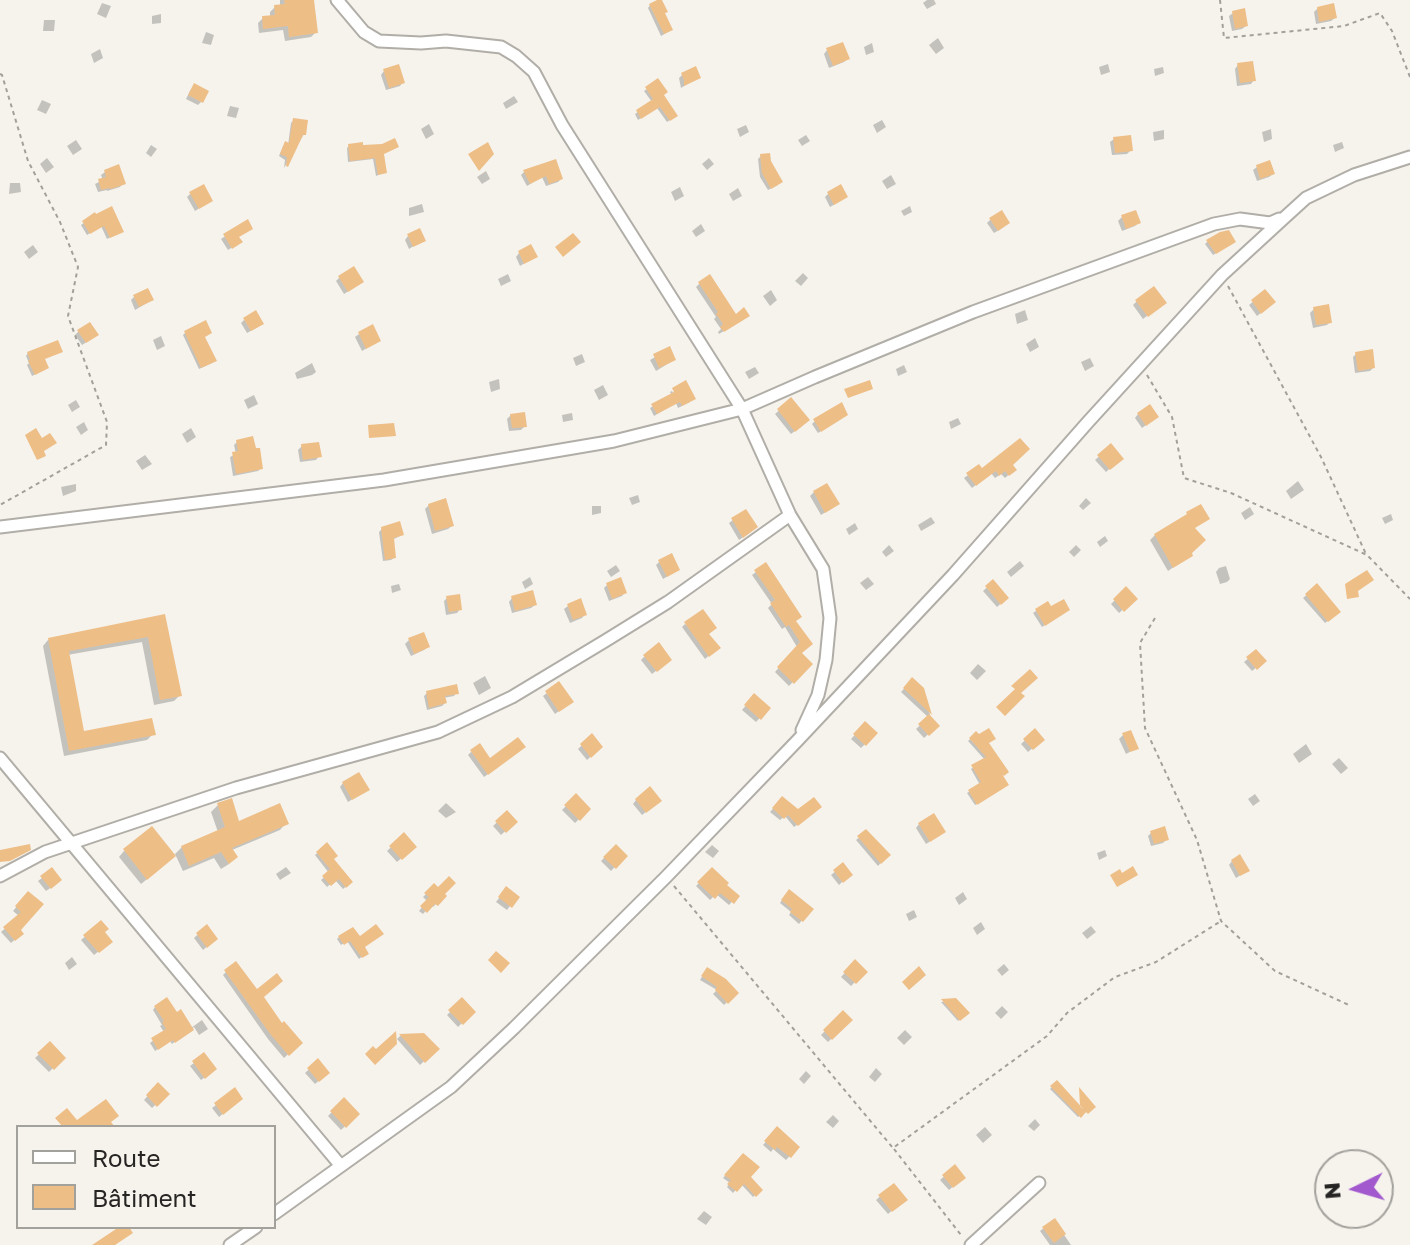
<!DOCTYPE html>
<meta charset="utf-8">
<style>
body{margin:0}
#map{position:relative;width:1410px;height:1245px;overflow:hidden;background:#f6f3ed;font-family:"Golos Text",sans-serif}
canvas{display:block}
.legend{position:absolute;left:16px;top:1125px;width:260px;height:104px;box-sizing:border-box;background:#f6f3ed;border:2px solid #a3a19c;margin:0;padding:10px 14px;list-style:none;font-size:24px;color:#262523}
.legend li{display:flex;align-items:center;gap:16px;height:40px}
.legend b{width:40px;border:2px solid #a3a19c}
.north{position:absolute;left:1314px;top:1149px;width:80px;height:80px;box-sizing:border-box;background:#f6f3ed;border:2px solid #a3a19c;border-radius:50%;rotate:265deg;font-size:22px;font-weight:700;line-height:32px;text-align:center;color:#262523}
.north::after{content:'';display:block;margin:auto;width:28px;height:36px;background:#a159cd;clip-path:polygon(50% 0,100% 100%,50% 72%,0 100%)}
</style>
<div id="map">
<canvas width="1410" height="1245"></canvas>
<ul class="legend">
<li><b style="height:10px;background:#fff"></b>Route</li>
<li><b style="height:22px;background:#eebe87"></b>Bâtiment</li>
</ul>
<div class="north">N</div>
</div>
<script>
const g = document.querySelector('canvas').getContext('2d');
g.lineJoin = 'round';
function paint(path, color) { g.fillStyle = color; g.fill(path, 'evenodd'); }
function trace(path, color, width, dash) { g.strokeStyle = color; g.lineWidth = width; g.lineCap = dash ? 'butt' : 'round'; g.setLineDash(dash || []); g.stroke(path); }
paint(new Path2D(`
 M280,0H312L316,32L311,37L285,41L283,30L259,33L258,23L263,18H270V12L275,7L280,6Z
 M927,0H934L936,4L927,9L923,3Z
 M102,3L111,6L106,18L97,14Z
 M650,5L663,14L671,30L668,32L661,36L648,8Z
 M1318,8L1335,18L1331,21L1316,24L1314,12Z
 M1233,13L1246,26L1242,29L1232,31L1229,16Z
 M161,14V23L152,24V16Z
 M44,20H55L54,31H43Z
 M206,32L214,35L211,45L202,43Z
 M938,38L944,48L936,54L929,45Z
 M872,43L874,52L866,55L864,47Z
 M100,49L103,58L94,63L91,54Z
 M827,50L848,58L844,62L829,68L824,54Z
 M1108,64L1110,72L1101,75L1099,67Z
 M1238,65L1254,80L1251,84L1237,86L1235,69Z
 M1163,67L1164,73L1155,76L1154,69Z
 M384,71L403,82L400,86L386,90L381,75Z
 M682,75L699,77L681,88L679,78Z
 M191,89L202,101L198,105L186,99Z
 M647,89L662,96L673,118L667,122L657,108L638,120L635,114L652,102L644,91Z
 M514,96L518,102L506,109L503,103Z
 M42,100L51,104L46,114L37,110Z
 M230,106L239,108L236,118L227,116Z
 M294,120L304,134L284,168L285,160L279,156L283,146L288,145L291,123Z
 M882,120L886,127L877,133L873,125Z
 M429,124L434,134L426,139L421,129Z
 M746,125L749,132L740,137L737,129Z
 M1271,129L1272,139L1264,142L1262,132Z
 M1164,130V139L1154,141L1153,132Z
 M806,135L810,141L802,146L798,140Z
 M1114,139L1131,150L1127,154L1112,155L1110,142Z
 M76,140L82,149L73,155L67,146Z
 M1342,142L1344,148L1335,152L1333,145Z
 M151,145L157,149L151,157L146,153Z
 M349,146L361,147L383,146L385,172L376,176L373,159L348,162L347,148Z
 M761,156L778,185L768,190L760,177L758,159Z
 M47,158L54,167L46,173L40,164Z
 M709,158L714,164L707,170L702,164Z
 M555,161L561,179L558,182L546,186L542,177L527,186L521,175L524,172Z
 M1257,167L1273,174L1269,177L1257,181L1253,170Z
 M486,171L490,179L482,184L477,177Z
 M105,172L123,183L120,187L107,191V190L98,192L95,184L103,180L101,175Z
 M891,175L896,184L887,189L882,181Z
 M10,183H20L21,192L9,194Z
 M680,187L684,196L675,201L671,192Z
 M738,188L742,196L733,201L729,194Z
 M829,193L842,200L830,207L825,197Z
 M190,194L211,201L195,211L187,197Z
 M422,204L424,212L409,216V208Z
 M910,206L912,212L904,216L901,211Z
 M94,216L119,233L107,239L101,226L87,235L81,225Z
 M1122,217L1139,222L1135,226L1122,231L1118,221Z
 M991,219L1004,227L994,233L987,223Z
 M247,222L237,237V244L228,250L221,239Z
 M701,224L705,231L696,237L692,231Z
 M408,236L423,240L409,249L405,240Z
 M1208,241L1232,244L1213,255L1205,244Z
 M33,245L38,252L29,259L24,252Z
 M519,253L535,257L520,266L516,257Z
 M803,273L808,278L801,286L795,281Z
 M508,274L511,281L501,286L498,279Z
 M340,277L358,285L344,294L336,281Z
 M700,283L735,317L744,319L719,334L718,332L721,329L714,319L716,317L696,287Z
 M771,290L777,300L770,306L763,296Z
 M1265,292L1270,306L1257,316L1249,305Z
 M135,296L152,300L135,310L131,300Z
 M1137,301L1160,306L1143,319L1133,305Z
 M1314,309L1330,322L1327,325L1313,328L1310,313Z
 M1025,310L1028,320L1017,324L1015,314Z
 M244,320L258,327L247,333L241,323Z
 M79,331L93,338L82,345L75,335Z
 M185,333L203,337L212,363L199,369L183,335Z
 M359,334L379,341L362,351L355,337Z
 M161,336L165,346L157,350L153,340Z
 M1035,338L1039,347L1030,352L1026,344Z
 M669,349L674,360L656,371L650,360Z
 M28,353L43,360L44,370L32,376L27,365L29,363L26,356Z
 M582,354L585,362L576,366L573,358Z
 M1356,354L1373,368L1370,371L1355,373L1353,357Z
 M1090,358L1094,366L1085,371L1081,362Z
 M312,363L316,372L312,375L297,379L295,373Z
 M904,365L907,372L898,376L896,369Z
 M755,367L759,373L749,379L745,372Z
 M499,379L500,389L491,392L489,382Z
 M603,385L608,395L599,400L594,390Z
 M672,391L678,401L690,402L678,408L676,403L654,416L650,408L672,395L670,392Z
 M254,395L258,404L248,409L244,400Z
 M76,400L80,407L72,412L68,405Z
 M791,400L804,424L791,434L775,414Z
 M572,413L573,420L563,422L562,415Z
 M1138,414L1153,420L1142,428L1135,418Z
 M511,415L525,426L521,430L509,431L507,419Z
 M842,418L818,433L812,424L815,421Z
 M958,418L961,424L951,429L949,422Z
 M84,422L88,430L81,435L76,427Z
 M191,428L196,437L187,443L182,434Z
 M237,442L261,468L258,471L233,476L230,457L236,454L234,445Z
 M302,446L319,456L316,460L300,462L298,450Z
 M1111,446L1121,458L1106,472L1095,460Z
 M145,455L152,464L142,470L136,461Z
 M1010,465L1014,470L1005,478L1001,474L995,478L991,473L972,488L964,478L968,475L981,471Z
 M1298,481L1304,490L1291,499L1286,491Z
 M76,484V491L63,496L61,487Z
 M814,492L834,507L821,515L810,496Z
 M638,495L640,502L632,505L629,498Z
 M1086,498L1091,503L1083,510L1079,506Z
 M429,505L452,526L448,529L432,534L425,509Z
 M592,506H601V513L592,515Z
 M1250,507L1254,514L1245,520L1241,513Z
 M1391,514L1393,520L1385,524L1382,518Z
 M931,517L935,523L921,531L918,525Z
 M1207,519L1193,529L1189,553L1191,555L1168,571L1150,540L1155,535Z
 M733,520L752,531L739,540L729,523Z
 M855,523L858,529L849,535L846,529Z
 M382,529L402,535L392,540L394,558L391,560L383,561L379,532Z
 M1105,536L1108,541L1100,547L1097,542Z
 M889,545L894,551L886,557L882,552Z
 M1076,545L1081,550L1074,557L1069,552Z
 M1020,561L1024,566L1011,577L1007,572Z
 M659,562L678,570L663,579L656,565Z
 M616,565L620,571L611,577L607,571Z
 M1226,566L1230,579L1227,582L1220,584L1216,572L1219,568Z
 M756,572L811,644L799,653L810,664L789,686L775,672L797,647L785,627L782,629L768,608L772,604L752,575Z
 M530,577L533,584L525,589L522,582Z
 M868,577L874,584L866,590L860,583Z
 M993,582L1007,598L997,607L983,591Z
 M399,584L401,590L392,593L391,586Z
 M607,585L625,592L622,596L609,601L604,588Z
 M1317,586L1336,615L1325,623L1303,598Z
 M1126,589L1135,599L1119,613L1111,604Z
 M447,598L460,609L457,613L446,615L444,601Z
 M512,598L535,605L531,608L512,613L509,602Z
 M568,606L585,614L582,618L570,623L564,609Z
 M1050,608L1064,613L1042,627L1033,613L1036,611Z
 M164,616L180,695L174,701L154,705L142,642L67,655L82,734H153L147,740L64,756L43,646L48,640Z
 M685,624L718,648L705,659L682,627Z
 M409,640L428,647L424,650L411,656L405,644Z
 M1256,652L1264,661L1252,671L1244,662Z
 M645,656L666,663L652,674L641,660Z
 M978,664L986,671L977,680L970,673Z
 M485,676L491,688L479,695L473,683Z
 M912,680L923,689L930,715L928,717L901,692Z
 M559,684L567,705L555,714L543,696Z
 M427,693H456L454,696L443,698L445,703L442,706L427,710L424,696Z
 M754,696L769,708L756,722L742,710Z
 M929,717L937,726L924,738L916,729Z
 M865,724L875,734L861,748L851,739Z
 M1035,731L1042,740L1028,752L1021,744Z
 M976,734L986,744L1006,772L1001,776L1005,786L975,805L967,793L980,785L971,769L985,760L968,741Z
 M1123,735L1137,748L1126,754L1119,739Z
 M592,736L601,747L587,760L578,749Z
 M1306,744L1312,754L1299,763L1293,754Z
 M520,750L484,777L468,755L471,752L490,760Z
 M1339,758L1348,768L1341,774L1332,764Z
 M343,783L367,790L348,802L340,787Z
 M1255,794L1260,801L1253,806L1248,799Z
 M576,796L589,809L575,823L562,810Z
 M783,798L798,812L817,810L794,827L785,816L780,820L770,812Z
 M636,800L656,804L642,815L633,804Z
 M446,803L456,812L446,818L438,811Z
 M218,805L238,824L286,823L280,830L232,850L229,864L221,869L214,858L183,871L175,854L168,862L141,884L119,857L124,851L173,856L182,847L218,832L211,812Z
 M507,813L515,822L501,835L493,826Z
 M919,824L940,835L926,844L916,828Z
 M866,832L888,855L878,866L856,840Z
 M1151,833L1167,839L1163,843L1151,846L1148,836Z
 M404,835L414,847L397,862L387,851Z
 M327,845L332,859L351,882L343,889L335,880L327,887L321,880L329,873L315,855Z
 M712,845L719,851L713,858L705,852Z
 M616,846L625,856L611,871L601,861Z
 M1105,850L1107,856L1099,860L1097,853Z
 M1232,861L1247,871L1236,878L1229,865Z
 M843,865L850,874L839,885L831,875Z
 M286,867L291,873L280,880L276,874Z
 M712,870L724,885L737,896L729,905L716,894L710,900L696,886Z
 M42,878L56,884L46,891L38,881Z
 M434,886L444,896L433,907L431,905L423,914L419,911L427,901L423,897Z
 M963,892L967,899L959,905L955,898Z
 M28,893L18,930L21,934L11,943L1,932L19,916L13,911Z
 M503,893L510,906L507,910L496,902Z
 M786,894L811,909L799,924L789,915L791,912L780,903Z
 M914,910L917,917L909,921L906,914Z
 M981,922L985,929L977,935L973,928Z
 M101,923L103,933L110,942L94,955L81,940Z
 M1091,926L1096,932L1087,939L1082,933Z
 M206,927L216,939L203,950L194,938Z
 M339,937L360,939L364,955L359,959L347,941L341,945L337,939Z
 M72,957L77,964L69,970L65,963Z
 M855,962L865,972L851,986L841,977Z
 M1004,964L1009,970L1002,976L997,970Z
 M226,972L261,997L282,1026L300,1043L284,1058L268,1039L223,975Z
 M705,972L736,993L724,1005L713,994L717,990L700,980Z
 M462,1000L473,1012L458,1027L447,1015Z
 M955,1000L967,1013L958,1021L941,1002Z
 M1002,1006L1008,1012L1001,1019L995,1013Z
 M155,1007L177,1015L191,1028L202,1020L208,1029L199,1035L194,1027L172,1044L170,1041L155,1051L150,1043L164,1032L160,1026L162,1025L153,1010Z
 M843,1013L850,1020L828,1042L821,1035Z
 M905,1030L912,1037L904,1045L897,1038Z
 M424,1035L437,1049L420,1065L397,1039L400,1036Z
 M50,1044L63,1058L49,1072L35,1058Z
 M318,1061L328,1073L315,1084L305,1073Z
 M194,1063L211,1073L201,1080L190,1066Z
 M876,1068L882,1074L875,1082L869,1077Z
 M806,1071L811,1076L804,1084L799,1079Z
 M1057,1082L1080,1109L1094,1107L1078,1117L1050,1089Z
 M158,1085L167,1094L152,1108L144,1100Z
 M344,1100L358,1114L341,1130L328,1116Z
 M237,1102L219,1117L212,1108L216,1105Z
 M833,1115L839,1121L833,1128L826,1122Z
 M1035,1119L1040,1125L1034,1131L1028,1126Z
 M985,1127L992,1135L983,1143L976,1135Z
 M777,1129L798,1147L786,1160L773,1149L771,1152L763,1145Z
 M743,1156L749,1177L761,1190L753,1197L741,1184L733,1193L727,1187L730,1183L723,1178Z
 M955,1167L964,1177L949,1190L940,1180Z
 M893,1185L905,1199L888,1214L876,1200Z
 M704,1211L712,1217L706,1225L697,1219Z
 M1054,1220L1071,1245H1050L1040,1231Z`), '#0003');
paint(new Path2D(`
 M284,0H314L318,33L289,37L288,26L263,29L262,16L275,15L274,5L285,4Z
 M657,0H662L668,12L665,13L673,30L664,34L649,4Z
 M1334,3L1337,18L1319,22L1317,7Z
 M1245,8L1248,26L1235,29L1232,11Z
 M843,42L850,59L833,66L826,48Z
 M1253,61L1256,81L1240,83L1237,63Z
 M399,64L405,83L389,88L383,69Z
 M696,66L701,78L684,86V80L681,73Z
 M658,78L668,92L664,95L678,116L670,121L660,107L641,119L636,110L653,99L645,87Z
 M194,83L209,91L203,103L188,95Z
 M293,118L308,120L306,135H303L288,167L286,166L287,157L280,154L285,141L289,143Z
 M1131,135L1133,151L1115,153L1113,137Z
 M395,138L399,147L384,154L387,173L378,175L375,158L350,161L348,144L363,142V145L382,144Z
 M488,142L494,154L479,171L468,154Z
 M770,153L771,161L783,182L771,189L762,173L760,154Z
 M556,159L563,179L549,184L546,176L530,184L523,170Z
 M1270,160L1275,174L1260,179L1256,165Z
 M119,164L126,184L111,189L110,188L101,190L98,179L106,177L104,170Z
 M204,184L213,201L199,209L189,192Z
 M841,184L848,197L834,205L827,192Z
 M112,206L124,232L110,238L104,226L90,234L82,221L95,212L96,214Z
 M1002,210L1010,223L998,231L989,218Z
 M1136,210L1141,223L1126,229L1121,215Z
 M248,219L253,229L239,237L243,242L232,249L223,234Z
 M420,228L426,241L413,247L407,234Z
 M1229,230L1236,242L1216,254L1206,240L1220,232Z
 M573,233L581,242L563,257L555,247Z
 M531,244L538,257L524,264L518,251Z
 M354,266L364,282L348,292L338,276Z
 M710,274L736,314L744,307L750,316L724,332L720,327L723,324L716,314L718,312L698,282Z
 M1154,286L1167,303L1148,317L1135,300Z
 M148,288L154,300L139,307L133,295Z
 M1265,289L1276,302L1261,314L1251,300Z
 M1329,304L1332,323L1316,325L1313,307Z
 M256,310L264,324L251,331L243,318Z
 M206,320L212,333L205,337L217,361L201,368L184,331Z
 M90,322L99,335L86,343L77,330Z
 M373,324L381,341L366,349L358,332Z
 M58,340L63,352L45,359L49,368L35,375L28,361L30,360L27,352Z
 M670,346L676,360L659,368L653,354Z
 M1373,349L1375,368L1358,371L1355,352Z
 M686,380L696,399L682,406L680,402L657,414L651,404L674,392L672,388Z
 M870,380L873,389L848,398L844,389Z
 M791,397L810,420L795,432L777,409Z
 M842,402L848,415L821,432L813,419Z
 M1150,404L1159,417L1146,426L1137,413Z
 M525,412L527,427L512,428L510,414Z
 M394,423L396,436L369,438L368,425Z
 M36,428L42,438L50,433L57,443L44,451L46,456L37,460L25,435Z
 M253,436L256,448H260L263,469L236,474L232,452L238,451L236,440Z
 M1020,438L1030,449L1013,465L1017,470L1009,476L1005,471L999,476L996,471L976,486L966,473L979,464L982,468Z
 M319,442L322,457L303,460L301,444Z
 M1111,443L1124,459L1110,470L1097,455Z
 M827,483L840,504L825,513L813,491Z
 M446,498L454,526L435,531L428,504Z
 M1201,504L1210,519L1195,528L1206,540L1192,553L1193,556L1173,568L1154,534L1187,514L1186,512Z
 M746,509L758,527L743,538L731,518Z
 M400,521L404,535L394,538L396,558L385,560L381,527Z
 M672,553L680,570L667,577L658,560Z
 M766,562L802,617L796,621L813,644L802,653L813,664L794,684L777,667L800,642L789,625L786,627L770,603L775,600L754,570Z
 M1367,570L1374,580L1358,591L1359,597L1347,599L1345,584Z
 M621,577L627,593L612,599L606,583Z
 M993,579L1009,598L1001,605L985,586Z
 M1317,583L1341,612L1328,622L1305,594Z
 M1126,586L1138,599L1124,612L1113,599Z
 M533,590L537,605L515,611L511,596Z
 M460,594L462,610L449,612L446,596Z
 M581,598L587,615L573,620L567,604Z
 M1064,599L1070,610L1045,626L1035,609L1048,601L1051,606Z
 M703,609L717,628L709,634L721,648L709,657L684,622Z
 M165,614L182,696L160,700L148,637L69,651L84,731L152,718L156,735L69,751L48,638Z
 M424,632L430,647L414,654L408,638Z
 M659,642L672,660L657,672L643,655Z
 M1256,649L1267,661L1257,670L1246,657Z
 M1030,669L1038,678L1021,693L1025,696L1005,716L996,707L1015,689L1011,686Z
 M912,677L924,688L932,715L903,688Z
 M559,681L574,702L559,712L545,691Z
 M457,684L459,694L445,696L447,703L429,708L426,691Z
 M754,693L771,708L761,720L744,705Z
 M929,714L940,726L929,736L918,724Z
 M865,721L878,733L866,746L853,734Z
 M989,728L996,739L989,743L1009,772L1004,776L1002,774L1009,785L977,805L968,790L981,782L971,765L986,757L969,738L976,731L979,734Z
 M1035,728L1045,740L1033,750L1023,739Z
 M1131,730L1139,749L1130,752L1122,733Z
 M592,733L603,747L591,758L580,744Z
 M518,737L526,747L488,775L470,750L480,743L490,758Z
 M359,772L370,790L352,800L342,782Z
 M650,786L662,801L646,813L635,799Z
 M576,793L591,809L580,821L564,805Z
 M782,796L798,809L814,797L822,807L798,826L788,815L784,819L772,808Z
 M232,798L239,821L280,803L289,824L232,848L238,857L229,864L221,852L189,866L181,846L225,827L217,803Z
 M507,810L518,822L506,833L495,821Z
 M934,813L946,832L930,842L918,823Z
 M152,826L176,856L147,880L123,849Z
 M1165,826L1169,840L1154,844L1150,831Z
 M866,829L891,855L881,864L857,836Z
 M404,832L417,847L402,860L389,846Z
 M327,842L338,856L334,859L353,882L346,888L339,879L331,886L322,876L330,869L316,852Z
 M30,844L31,850L10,861L0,862V850Z
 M616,844L628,856L616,869L603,857Z
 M1240,854L1250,871L1240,876L1231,860Z
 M843,862L853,875L843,883L833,870Z
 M1133,866L1138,875L1117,887L1110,875L1120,869L1122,873Z
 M52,867L62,880L51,889L40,876Z
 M712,867L729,883L727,885L740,896L734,904L720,893L715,899L697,882Z
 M449,876L456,883L445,894L447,896L438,906L435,904L427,913L420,906L429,897L424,893L434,883L438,887Z
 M506,886L520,897L512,908L498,897Z
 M789,889L814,909L803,922L790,912L792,909L781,900Z
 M28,891L44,904L21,930L24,934L15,941L3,927L21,912L15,906Z
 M101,920L109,929L105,932L113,942L99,953L83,935Z
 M207,924L218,939L207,948L196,933Z
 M376,924L384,934L365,947L369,954L362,958L350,941L344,945L338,936L353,927L360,936Z
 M496,951L510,963L501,973L488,960Z
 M855,959L868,972L856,984L843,972Z
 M236,961L257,989L277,973L283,981L264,997L282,1023L284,1021L303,1043L289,1056L271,1035L224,970Z
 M919,966L926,975L909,990L902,982Z
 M707,967L726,979L739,993L728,1004L715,990L717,987L701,976Z
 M167,997L177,1012L181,1009L194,1030L175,1043L173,1040L158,1050L151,1038L166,1029L162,1022L164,1021L154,1006Z
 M462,997L476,1012L463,1025L448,1010Z
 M956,998L970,1013L960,1021L941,999Z
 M843,1010L853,1020L832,1040L823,1030Z
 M396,1031L397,1044L375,1065L365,1054L373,1046L376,1049Z
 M424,1033L440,1049L425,1063L399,1034Z
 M50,1041L66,1058L54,1070L37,1053Z
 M204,1052L217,1069L205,1079L192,1061Z
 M318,1058L330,1073L319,1082L307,1068Z
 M1057,1080L1086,1112L1081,1118L1050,1086Z
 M158,1082L170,1094L157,1107L146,1095Z
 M235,1087L243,1099L223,1115L214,1103Z
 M1079,1087L1096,1107L1088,1114L1080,1106Z
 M344,1097L360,1114L346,1128L330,1111Z
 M106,1099L119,1116L111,1122L115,1127H63L55,1118L67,1108L77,1120Z
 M777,1126L800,1147L791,1158L777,1147L775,1150L764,1141Z
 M743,1153L760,1167L751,1177L763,1190L756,1197L744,1184L737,1192L727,1184L731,1180L724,1175Z
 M955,1164L966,1178L953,1188L942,1175Z
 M894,1183L908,1200L892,1212L878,1195Z
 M1055,1218L1066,1234L1054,1243L1042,1227Z
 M119,1227H129L133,1233L115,1245H92Z`), '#eebe87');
const street = new Path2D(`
 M337,0L364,32L379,41L421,43L446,41L501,47L516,56L534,72L562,125L742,409L790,515L823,569L830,618L826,660L818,695L802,730
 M0,527L384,480L614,441L742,409L815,377L973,312L1214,224L1240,219L1270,223L1279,219
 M0,758L341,1166
 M0,876L45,852L236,788L438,732L512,697L605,641L668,602L790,515
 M274,1214L451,1087L514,1028L666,877L797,741L953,575L1088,422L1222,275L1284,218L1306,198L1354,175L1410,157
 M230,1245L256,1227
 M971,1245L1039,1183`);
trace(street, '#b1aea8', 15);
trace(new Path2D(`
 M1220,0L1224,38L1344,26L1380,13L1392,31L1410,77
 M0,74L2,75L28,161L60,222L78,267L68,316L107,422L106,445L0,505
 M1228,286L1321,457L1366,554
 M1147,375L1172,417L1184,478L1231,493L1367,555L1410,599
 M1155,618L1140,643L1145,728L1197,840L1221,921L1275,971L1351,1006
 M674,886L893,1148L1047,1036L1067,1013L1115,977L1156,962L1221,921
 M894,1149L961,1235`), '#a2a09b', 2, [4, 4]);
trace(street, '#fff', 11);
</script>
